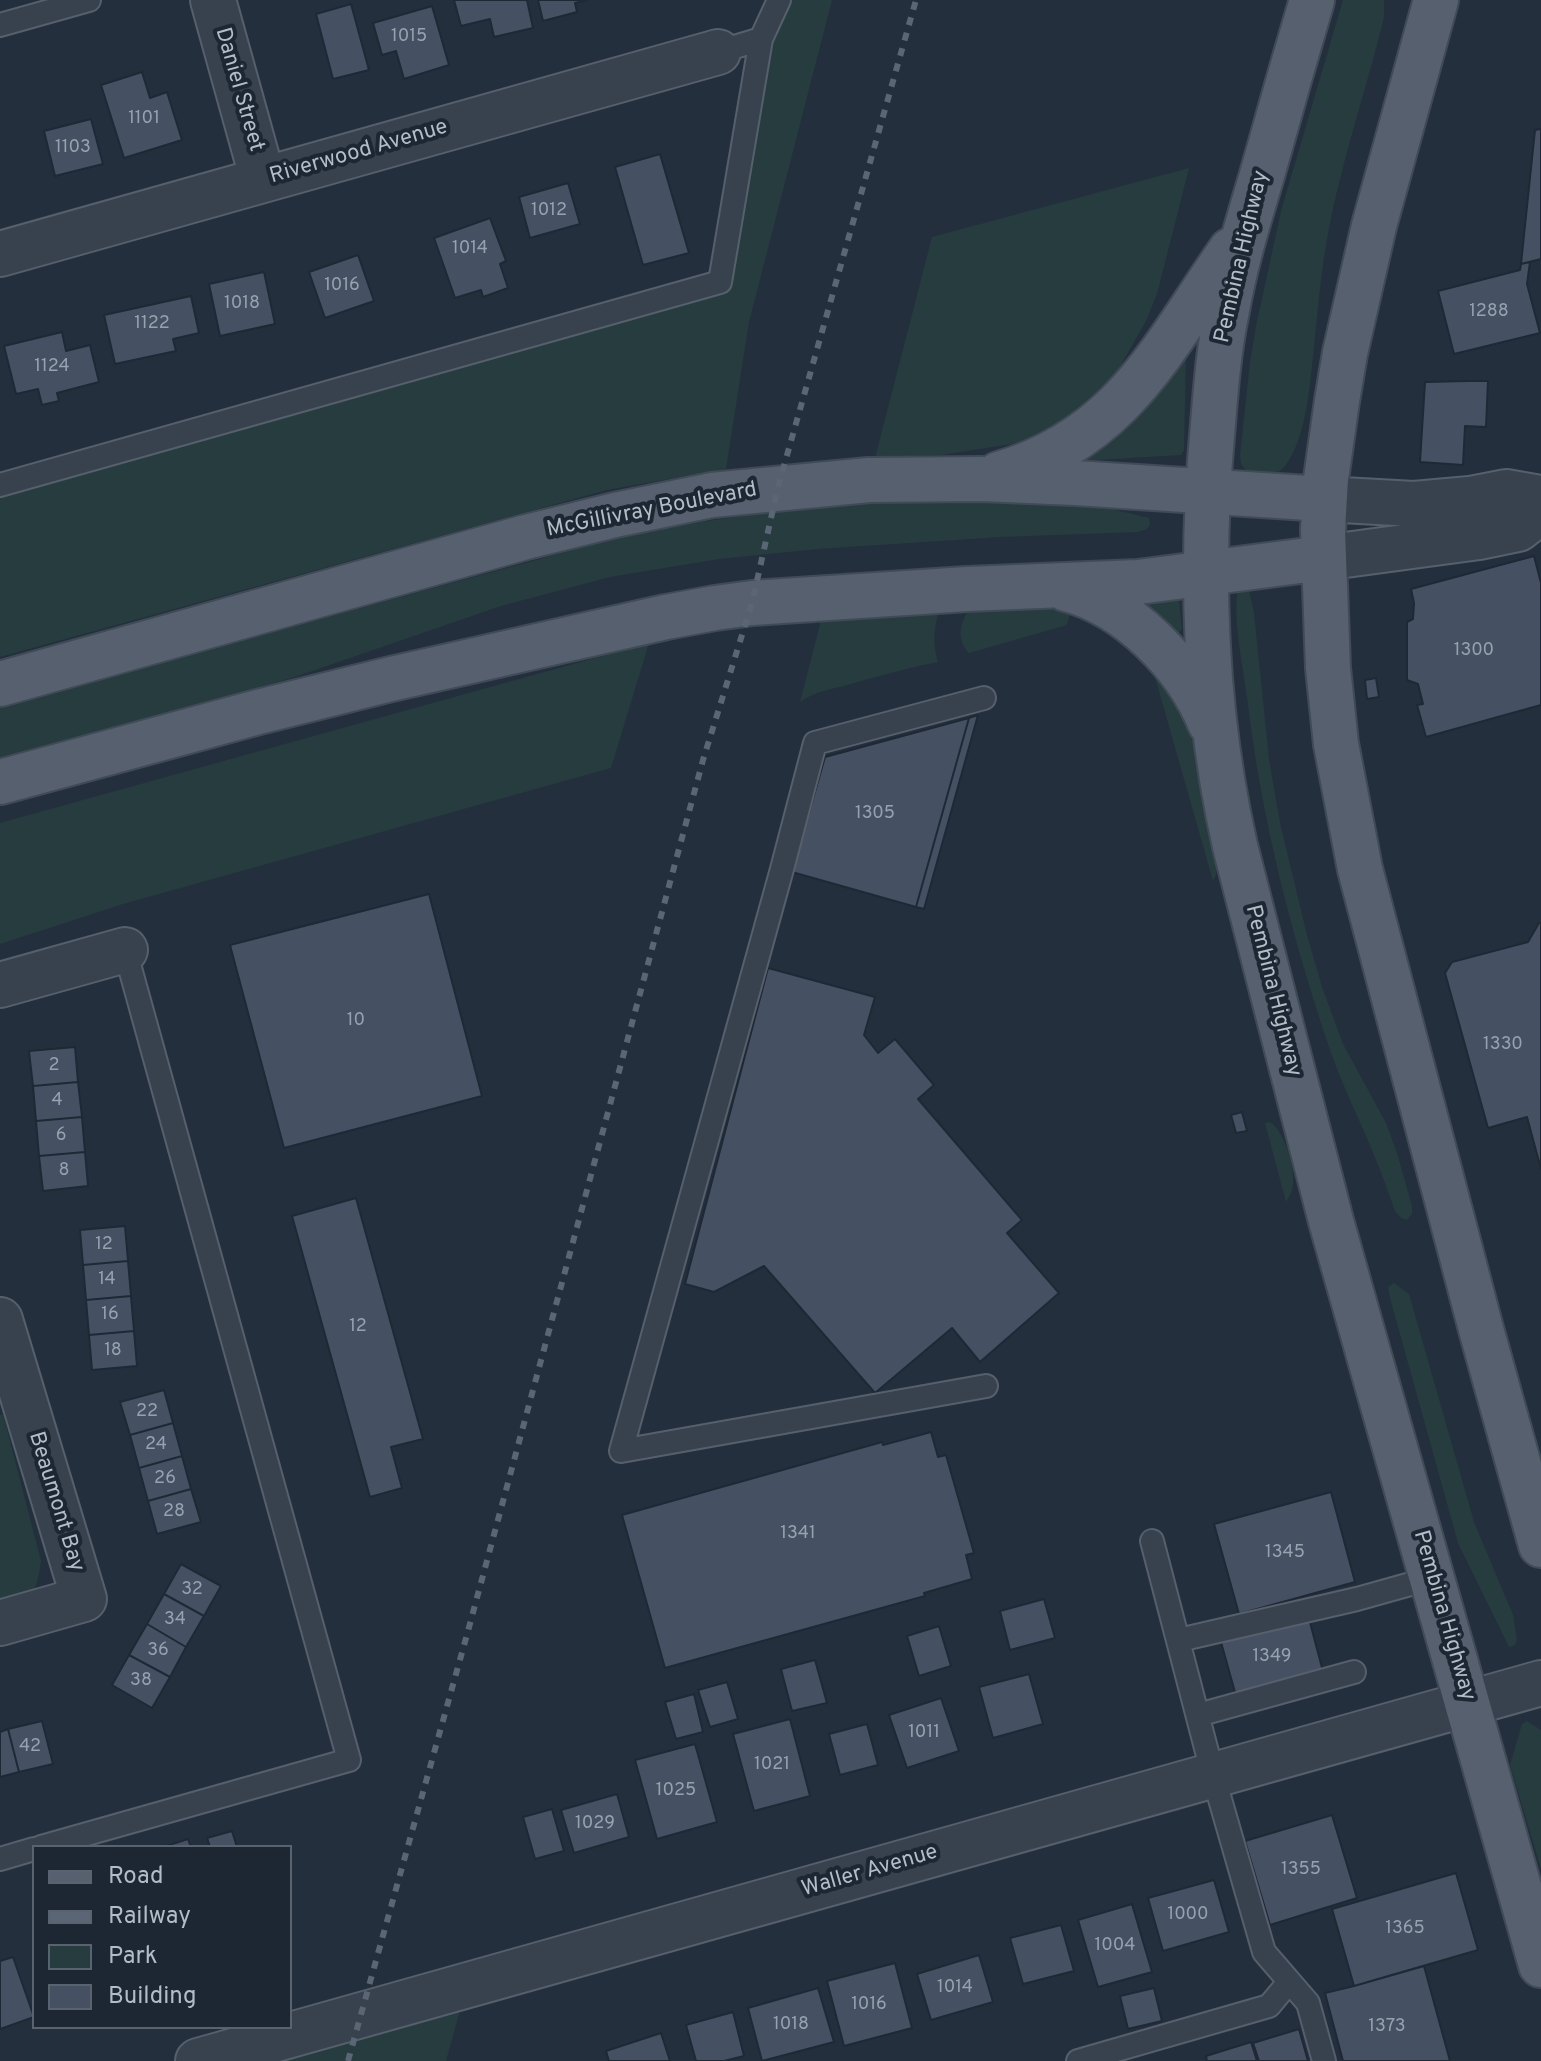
<!DOCTYPE html>
<style>
body{margin:0}
#map{position:relative;width:1541px;height:2061px;overflow:hidden;background:#242f3e;font-family:Overpass,sans-serif}
canvas{display:block}
.legend{position:absolute;left:32px;top:1845px;width:260px;height:184px;box-sizing:border-box;background:#1d2633;border:2px solid #59626f;margin:0;padding:10px 14px;list-style:none;font-size:24px;color:#b4bcc9}
.legend li{display:flex;align-items:center;gap:16px;height:40px}
.legend b{width:40px;border:2px solid #59626f}
</style>
<div id="map">
<canvas width="1541" height="2061"></canvas>
<ul class="legend">
<li><b style="height:10px;background:#56606e"></b>Road</li>
<li><b style="height:10px;background:#5a6575"></b>Railway</li>
<li><b style="height:22px;background:#263c3f"></b>Park</li>
<li><b style="height:22px;background:#455162"></b>Building</li>
</ul>
</div>
<script>
const g = document.querySelector('canvas').getContext('2d');
g.lineJoin = 'round';
function paint(path, color) { g.fillStyle = color; g.fill(path, 'evenodd'); }
function trace(path, color, width, dash) { g.strokeStyle = color; g.lineWidth = width; g.lineCap = dash ? 'butt' : 'round'; g.setLineDash(dash || []); g.stroke(path); }
function write(font, color, halo, rows, align = 'center') {
  g.font = font + ' Overpass,sans-serif'; g.lineWidth = 8; g.setLineDash([]); g.textBaseline = 'middle'; g.strokeStyle = halo; g.fillStyle = color; for (const [text, x, y, turn = 0] of rows) {
    g.save(); g.translate(x, y); g.rotate((+turn || 0) * Math.PI / 180); g.textAlign = isNaN(turn) ? turn : align; if (halo) g.strokeText(text, 0, 0); g.fillText(text, 0, 0); g.restore();
  }
}
paint(new Path2D(`
 M779,0H832L749,322L726,469L607,490L0,657V492L720,282Z
 M1343,0H1384V17C1368,84 1345,150 1331,218C1320,270 1317,323 1311,375C1308,402 1302,448 1283,468C1274,478 1261,474 1248,473L1241,464L1240,455L1250,362L1256,326L1281,211Z
 M1189,168L1157,294L1146,321L1122,363L1128,372L1084,415L1025,442L941,455L875,458L932,237Z
 M1186,353L1184,450L1181,455L1080,461Z
 M905,501H1005L1091,507L1112,509L1149,518L1150,525L1147,529L1139,532L1001,537L818,549L719,559L610,577L501,606L292,678L0,758V707L620,537L700,522L810,507Z
 M1242,587L1249,591L1254,613L1269,759L1280,823L1307,935L1322,987L1343,1044L1386,1123L1398,1156L1412,1206V1214L1407,1220L1401,1218L1395,1211C1389,1194 1383,1177 1376,1160C1361,1122 1342,1086 1329,1047C1291,934 1261,817 1247,697C1243,666 1232,618 1238,588Z
 M1178,590L1182,629L1176,636L1115,594Z
 M1024,601L1070,613L1067,625L969,653C955,638 961,622 970,607Z
 M940,608C934,627 932,642 938,662C908,668 877,676 847,685C831,689 814,692 800,702L824,609Z
 M649,643L611,768L123,904L0,944V823Z
 M1162,666L1194,735L1217,862L1216,875L1213,881L1153,670Z
 M1270,1122C1285,1131 1297,1172 1292,1190C1291,1193 1288,1199 1286,1202L1265,1123Z
 M1394,1283L1409,1294L1474,1522L1513,1615L1517,1640L1515,1645L1509,1647L1458,1543L1390,1298L1388,1287Z
 M3,1414L41,1561C36,1599 31,1595 0,1611V1415Z
 M1527,1721L1541,1730V1869L1510,1765L1522,1724Z
 M467,1985L446,2061H271Z`), '#263c3f');
const building = new Path2D(`
 M454,0H527L533,28L494,37L490,19L461,26Z
 M538,0H588L575,3L577,12L543,21Z
 M351,4L369,70L333,79L316,14Z
 M432,6L449,65L404,79L396,51L382,55L373,23Z
 M142,72L150,98L167,92L182,140L124,158L101,85Z
 M91,119L103,164L55,176L44,131Z
 M1541,129V259L1521,264L1535,130Z
 M660,154L689,253L643,265L615,167Z
 M568,183L580,224L530,238L519,197Z
 M490,218L506,261L500,264L508,288L483,297L481,290L455,298L434,238Z
 M358,255L374,301L325,318L309,272Z
 M1530,262L1527,284L1540,333L1454,354L1438,291L1520,270L1521,264Z
 M264,272L275,324L220,336L209,284Z
 M191,296L199,333L173,339L176,351L115,364L104,315Z
 M62,332L66,351L90,345L99,382L57,393L59,401L42,405L38,389L16,394L4,346Z
 M1468,381H1488L1486,427L1465,426L1463,465L1420,462L1425,382Z
 M1534,556L1541,583V705L1426,737L1417,705L1423,704L1418,684L1407,680V622L1413,619L1414,603L1411,589Z
 M1376,678L1379,697L1367,699L1365,680Z
 M978,715L924,909L916,907L969,718Z
 M969,718L916,907L792,872L825,757Z
 M429,894L482,1096L284,1148L230,945Z
 M1539,923H1541V1169L1527,1117L1488,1128L1445,973L1452,962L1528,942Z
 M768,968L875,997L864,1035L878,1053L895,1039L934,1085L918,1099L1022,1220L1007,1233L1059,1293L980,1362L952,1328L875,1393L764,1266L714,1292L685,1284Z
 M75,1047L78,1082L33,1086L29,1051Z
 M78,1082L82,1117L36,1121L33,1086Z
 M1242,1112L1247,1131L1236,1133L1231,1115Z
 M82,1117L85,1152L39,1156L36,1121Z
 M85,1152L88,1186L43,1191L39,1156Z
 M356,1198L423,1439L391,1447L402,1488L370,1497L292,1216Z
 M125,1226L128,1261L83,1265L80,1230Z
 M128,1261L131,1296L86,1300L83,1265Z
 M131,1296L134,1331L89,1335L86,1300Z
 M134,1331L137,1366L92,1370L89,1335Z
 M164,1390L173,1423L130,1435L120,1402Z
 M173,1423L182,1456L139,1468L130,1435Z
 M931,1432L938,1457L946,1455L974,1553L966,1555L972,1579L924,1593L925,1596L665,1668L622,1515L882,1442L883,1445Z
 M182,1456L191,1489L148,1501L139,1468Z
 M191,1489L201,1522L157,1534L148,1501Z
 M1331,1492L1355,1582L1239,1614L1214,1524Z
 M181,1564L221,1586L204,1616L164,1594Z
 M164,1594L204,1616L186,1647L147,1624Z
 M1044,1599L1055,1638L1010,1650L1000,1611Z
 M1307,1611L1325,1679L1238,1703L1219,1635Z
 M147,1624L186,1647L170,1677L129,1655Z
 M939,1626L951,1666L919,1676L907,1636Z
 M129,1655L170,1677L152,1708L112,1685Z
 M815,1660L827,1703L792,1711L781,1669Z
 M1029,1674L1043,1724L993,1738L979,1687Z
 M727,1682L738,1719L710,1727L698,1690Z
 M694,1694L703,1732L676,1739L665,1702Z
 M941,1698L959,1751L907,1768L889,1715Z
 M790,1719L810,1796L754,1811L733,1734Z
 M42,1721L53,1764L19,1772L8,1729Z
 M867,1724L878,1765L840,1775L829,1734Z
 M8,1729L19,1772L0,1777V1732Z
 M695,1744L717,1822L657,1839L635,1760Z
 M617,1794L629,1837L574,1853L561,1810Z
 M552,1809L564,1851L535,1859L523,1817Z
 M1332,1815L1357,1898L1270,1925L1245,1841Z
 M232,1831L237,1847H210L207,1838Z
 M188,1839L191,1847H163Z
 M1456,1873L1478,1950L1354,1986L1332,1909Z
 M1214,1880L1229,1932L1163,1951L1148,1898Z
 M1132,1904L1152,1972L1098,1987L1078,1920Z
 M1061,1925L1074,1971L1023,1984L1010,1938Z
 M979,1955L993,2002L931,2020L917,1974Z
 M13,1957L34,2017L0,2029V1961Z
 M895,1963L912,2028L844,2046L827,1981Z
 M1424,1966L1450,2061H1343L1325,1993L1354,1986Z
 M818,1988L834,2042L762,2061L748,2008Z
 M1154,1988L1162,2021L1128,2029L1120,1996Z
 M733,2012L744,2056L724,2061H696L686,2025Z
 M1299,2029L1308,2061H1259L1253,2043Z
 M661,2033L670,2061H609L606,2051Z
 M1251,2042L1257,2061H1207L1206,2056Z`);
paint(building, '#455162');
trace(building, '#1f2835', 2);
const service = new Path2D(`
 M0,25L89,0
 M761,39L779,0
 M0,485L720,282L761,39L718,52
 M984,698L815,743L782,869L621,1451L986,1386
 M1152,1541L1213,1775L1264,1952L1308,2003L1324,2061
 M1179,1640L1357,1599L1432,1578
 M1198,1715L1354,1672
 M41,1847L349,1760L125,950
 M0,1859L34,1849
 M1078,2061L1269,2006L1289,1982`);
const minor = new Path2D(`
 M213,0L263,180
 M0,254L718,52
 M0,985L125,950
 M0,1320L84,1599L0,1623
 M198,2061L1541,1683`);
const tertiary = new Path2D(`
 M1324,499L1414,504L1470,499L1506,492L1541,498
 M1323,558L1479,537L1518,529L1541,511`);
const primary = new Path2D(`
 M1312,0C1295,58 1278,117 1262,175C1249,219 1235,264 1227,310C1219,348 1216,386 1213,424C1200,564 1204,709 1235,846L1331,1221L1541,1965
 M1436,0L1374,226L1345,353L1337,401L1326,479L1323,530L1328,668L1336,744L1360,869L1481,1329L1541,1545
 M999,474C1123,438 1163,347 1231,250
 M1066,589C1128,605 1186,664 1210,723
 M0,684L526,537L615,515L712,495L869,480L981,479L1075,483L1324,499
 M0,782L258,712L391,679L666,617L715,608L752,603L967,589L1138,582L1323,558`);
trace(service, '#565f6c', 26);
trace(minor, '#565f6c', 48);
trace(tertiary, '#565f6c', 48);
trace(primary, '#414a57', 48);
trace(service, '#38414e', 22);
trace(minor, '#38414e', 44);
trace(tertiary, '#38414e', 44);
trace(primary, '#56606e', 44);
trace(new Path2D(`
 M348,2061L468,1631L703,760L752,603L778,487L916,0`), '#5a6575', 6, [8, 8]);
write('18px', '#98a1af', null, [
 ["1015",409,37],
 ["1101",144,119],
 ["1103",73,148],
 ["1012",549,211],
 ["1014",470,249],
 ["1016",342,286],
 ["1018",242,304],
 ["1288",1489,312],
 ["1122",152,324],
 ["1124",52,367],
 ["1300",1474,651],
 ["1305",875,814],
 ["10",356,1021],
 ["1330",1503,1045],
 ["2",54,1066],
 ["4",57,1101],
 ["6",61,1136],
 ["8",64,1171],
 ["12",104,1245],
 ["14",107,1280],
 ["16",110,1315],
 ["12",358,1327],
 ["18",113,1351],
 ["22",147,1412],
 ["24",156,1445],
 ["26",165,1479],
 ["28",174,1512],
 ["1341",798,1534],
 ["1345",1285,1553],
 ["32",192,1590],
 ["34",175,1620],
 ["36",158,1651],
 ["1349",1272,1657],
 ["38",141,1681],
 ["1011",924,1733],
 ["42",30,1747],
 ["1021",772,1765],
 ["1025",676,1791],
 ["1029",595,1824],
 ["1355",1301,1870],
 ["1000",1188,1915],
 ["1365",1405,1929],
 ["1004",1115,1946],
 ["1014",955,1988],
 ["1016",869,2005],
 ["1018",791,2025],
 ["1373",1387,2027]
]);
write('22px', '#b4bcc9', '#1d2633', [
 ["Daniel Street",238,90,74],
 ["Riverwood Avenue",359,153,-16],
 ["Pembina Highway",1243,257,-77],
 ["McGillivray Boulevard",652,511,-11],
 ["Pembina Highway",1272,991,76],
 ["Beaumont Bay",55,1502,73],
 ["Pembina Highway",1443,1616,74],
 ["Waller Avenue",870,1872,-16]
]);
</script>
